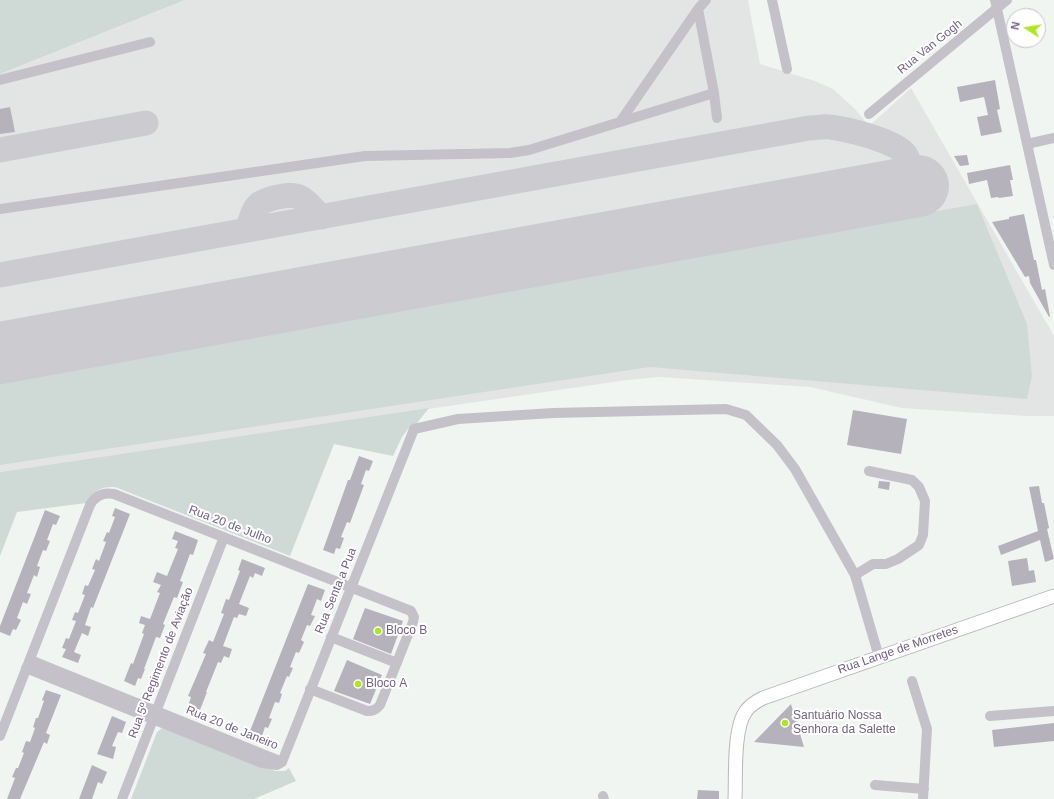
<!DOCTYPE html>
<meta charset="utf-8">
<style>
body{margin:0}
#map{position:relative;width:1054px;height:799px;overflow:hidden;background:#f0f5f1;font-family:Helvetica,sans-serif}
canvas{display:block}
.north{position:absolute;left:1006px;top:8px;width:40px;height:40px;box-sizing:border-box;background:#fff;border:1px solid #c7c1cd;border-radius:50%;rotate:282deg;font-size:11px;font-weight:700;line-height:16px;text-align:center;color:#726382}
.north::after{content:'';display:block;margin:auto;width:14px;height:18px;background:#aee71e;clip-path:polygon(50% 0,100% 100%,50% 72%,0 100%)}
</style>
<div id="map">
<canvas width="1054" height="799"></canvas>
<div class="north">N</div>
</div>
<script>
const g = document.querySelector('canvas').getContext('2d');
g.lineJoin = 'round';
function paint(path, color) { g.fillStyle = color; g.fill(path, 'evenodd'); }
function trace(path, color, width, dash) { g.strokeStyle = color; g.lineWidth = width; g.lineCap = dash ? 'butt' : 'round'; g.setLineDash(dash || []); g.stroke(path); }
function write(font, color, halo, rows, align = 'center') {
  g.font = font + ' Helvetica,sans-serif'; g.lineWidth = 4; g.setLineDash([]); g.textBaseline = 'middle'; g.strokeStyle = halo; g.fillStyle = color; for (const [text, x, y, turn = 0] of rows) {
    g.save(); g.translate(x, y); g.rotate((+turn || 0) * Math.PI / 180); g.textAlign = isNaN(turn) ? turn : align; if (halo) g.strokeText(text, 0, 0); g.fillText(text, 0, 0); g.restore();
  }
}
paint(new Path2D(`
 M185,0H748L760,64L815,81L833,89L855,109L869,126L911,88L1054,336V416H1026L902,408L810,387L660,377L627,380L339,422L0,472V74Z`), '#e3e5e4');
paint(new Path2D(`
 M0,0H185L0,74Z
 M977,204L1027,324L1032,376L1027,399L650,367L0,465V376Z
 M429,408L417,423L408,429L402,437L393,456L334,444L290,556L115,487C101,486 93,491 86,503L17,512L0,556V472Z
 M162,728L276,771H285L289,768L296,781L254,799H131L157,732Z`), '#cfdad6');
trace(new Path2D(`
 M0,150L146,123
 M259,228L250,222C252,215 255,205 263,202C270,198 291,193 299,197C308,201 314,211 322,217
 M0,275L809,128C816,128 823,126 830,127C847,129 896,141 905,154C911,164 914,176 918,186`), '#ccccd0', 25);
trace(new Path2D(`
 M0,353L918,186`), '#ccccd0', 62);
paint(new Path2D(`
 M995,80L1000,109L997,110L1002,132L981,136L977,117L988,115L984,97L960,102L957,87Z
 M10,107L15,132L0,134V109Z
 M967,155L969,165L960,166L954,156Z
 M1010,165L1013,180H1010L1013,196L999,198L998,197L991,198L987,180L969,184L967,173Z
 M1024,214L1034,260H1036L1042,290L1045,289L1050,316L1049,317L1030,283L1029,276L1025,277L992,222L1009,219V217Z
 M853,410L907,419L901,454L847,445Z
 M359,456L373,461L369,471L366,470L361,484L364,485L350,523L347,522L341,537L344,538L340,549L336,548L334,554L323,550L348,480H350Z
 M879,481L890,482L889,490L878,488Z
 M1039,486L1042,503H1044L1049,528L1047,529L1054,559L1045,562L1040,540L1001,555L998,546L1038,531L1029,487Z
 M115,508L130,514L93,608L91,607L85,625L91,627L88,636L82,633L74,652L81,655L78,663L62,657L66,649L62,648L66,638L69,639L76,621L72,620L75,612L78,613L85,595L82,594L85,585L88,586L95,570L92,569L96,559L99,561L106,542L103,541L107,532L109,533L115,517L112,516Z
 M45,510L60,516L56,525L53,524L47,540L50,541L46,551L43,550L37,566L40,567L37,577L34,575L27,593L31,594L27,604L23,602L17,618L21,620L16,630L13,629L10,636L0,632V626Z
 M175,531L198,540L193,555L190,554L180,581L183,582L177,598L174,597L163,624L165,625L160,638L156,637L144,669H145L141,679L138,678L135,686L124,681L131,663L133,664L144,634L142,633L145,625L139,623L141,616L150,619L160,593L157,592L161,585L153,582L157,572L167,576L178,549L175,548L178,541L172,539Z
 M1027,558L1029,571L1034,570L1036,582L1012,586L1008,561Z
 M242,559L265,568L262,576L255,573L253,578L250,576L239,604L249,608L246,616L239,614L237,618L234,617L223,646L232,649L229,658L224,656L221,663L218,662L206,692H207L200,710L188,706L191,697L188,696L206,654L203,653L209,640L213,642L224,614L221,613L226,599L229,600L240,571L238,570Z
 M308,584L325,590L321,601L317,599L311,615L315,616L310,626L307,625L301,640L304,642L299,653L296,652L290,667L293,668L289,677L287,676L280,693L282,694L279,703L275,702L269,718L272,719L268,728L265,727L262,736L250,731Z
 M365,608L403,621L391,654L353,639Z
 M347,660L382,675L370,704L334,691Z
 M46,690L61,695L46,733L50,735L47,744L44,742L20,799H7L15,778L12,777L16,768H18L24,753L22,752L26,741L30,742L35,728L33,727L36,718H38L44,701L42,700Z
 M791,704L804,747L754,742Z
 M112,716L126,722L122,733L118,732L112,746L116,747L113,759L97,754Z
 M1054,723V741L994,747L992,730Z
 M92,765L107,772L102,784L98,782L92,799H79Z
 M698,790L719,791V799H697Z`), '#b6b2bc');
const major = new Path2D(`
 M735,799C736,777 733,728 746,711C750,705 757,701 763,698L1054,596`);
trace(major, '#bab6bd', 15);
trace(new Path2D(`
 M772,0L787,69
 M995,0L1054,265
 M0,80L150,42
 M714,93L717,118
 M869,114L1007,0
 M620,122L714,93L698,9
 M1027,144L1054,138
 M0,209L365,156L510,153L529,150L620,122L698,9L706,0
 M855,575L873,564H886L898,559L919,545L923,535L925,501L919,487L912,480L869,471
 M331,637L397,663
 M30,660L282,762
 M26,668L262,763L277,765L282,762
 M912,681L927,729L923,799
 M990,716L1054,711
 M0,736L90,505C95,496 103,492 114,494L411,611L414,617L413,622L380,705C376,710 373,711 367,711L310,689
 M282,762L414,429L458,419L553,413L726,409L746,415L777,445L795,469L855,575L879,657
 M875,785L924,789
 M603,796L604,799
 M122,799L224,537`), '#c5c1c8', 10);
trace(major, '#fff', 13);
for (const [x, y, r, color] of [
 [378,631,4,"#aee71e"],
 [358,684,4,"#aee71e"],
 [785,723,4,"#aee71e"]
]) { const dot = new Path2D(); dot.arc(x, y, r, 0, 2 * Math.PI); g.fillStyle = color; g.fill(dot); trace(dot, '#fff', 1.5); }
write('12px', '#726382', '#fff', [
 ["Rua Van Gogh",930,47,-39],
 ["Rua 20 de Julho",230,525,21],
 ["Rua Senta a Pua",336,591,-68],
 ["Rua Lange de Morretes",898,650,-19],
 ["Rua 5º Regimento de Aviação",161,663,-69],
 ["Rua 20 de Janeiro",232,728,22]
]);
write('12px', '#726382', '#fff', [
 ["Bloco B",386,631],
 ["Bloco A",366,684],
 ["Santuário Nossa",793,716],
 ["Senhora da Salette",793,730]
], 'left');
</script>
